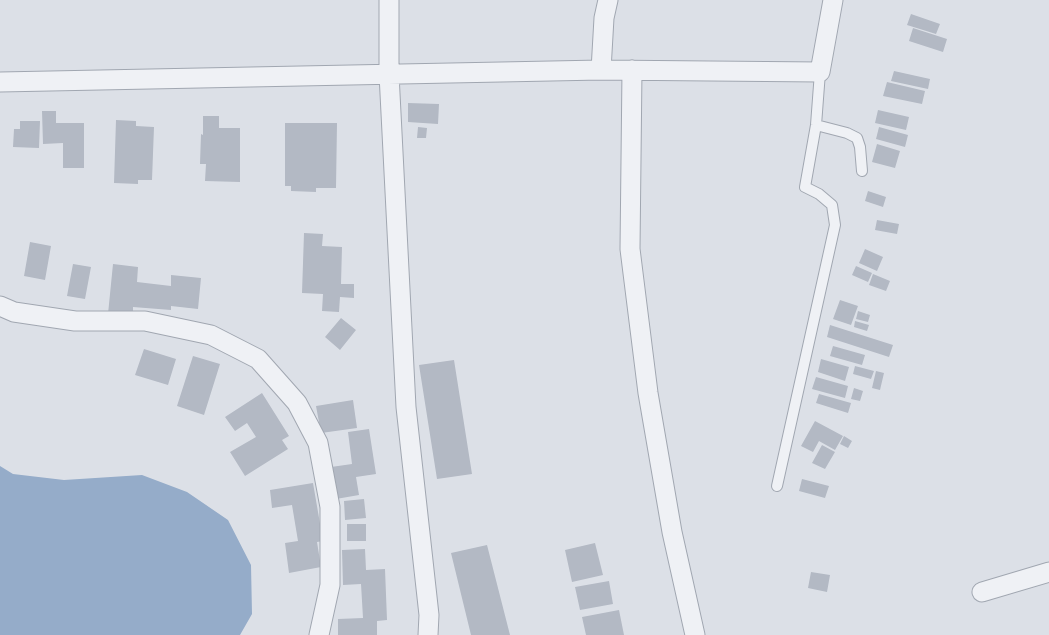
<!DOCTYPE html>
<style>
body{margin:0}
canvas{display:block;background:#dce0e7}
</style>
<canvas width="1049" height="635"></canvas>
<script>
const g = document.querySelector('canvas').getContext('2d');
g.lineJoin = 'round';
function paint(path, color) { g.fillStyle = color; g.fill(path, 'evenodd'); }
function trace(path, color, width, dash) { g.strokeStyle = color; g.lineWidth = width; g.lineCap = dash ? 'butt' : 'round'; g.setLineDash(dash || []); g.stroke(path); }
paint(new Path2D(`
 M0,466L13,474L64,480L142,475L187,492L228,520L251,565L252,614L240,635H0Z`), '#95acc9');
paint(new Path2D(`
 M911,14L940,24L936,34L907,25Z
 M913,28L947,39L943,52L909,41Z
 M894,71L930,79L928,89L891,81Z
 M887,82L925,91L922,104L883,96Z
 M408,103L439,104L438,124L408,122Z
 M878,110L909,117L906,130L875,123Z
 M42,111H56V123H84V168H63V143L43,144Z
 M203,116H219V128H240V182L205,181L206,164H200L201,134L203,135Z
 M116,120L136,121V126L154,127L152,180H138V184L114,183Z
 M20,121H40L39,148L13,147L14,129H20Z
 M285,123H337L336,188H316V192L291,191V186H285Z
 M418,127L427,128L426,138H417Z
 M879,127L908,135L905,147L876,139Z
 M877,144L900,151L895,168L872,162Z
 M868,191L886,197L883,207L865,201Z
 M877,220L899,224L897,234L875,230Z
 M304,233L323,234L322,246L342,247L341,284H354V298L340,297L339,312L322,311L323,294L302,293Z
 M30,242L51,246L45,280L24,276Z
 M865,249L883,257L877,271L859,263Z
 M73,264L91,267L85,299L67,296Z
 M113,264L138,267L137,282L171,286V275L201,278L198,309L171,306V310L133,307V316L108,314Z
 M856,266L872,273L868,282L852,275Z
 M873,274L890,281L886,291L869,285Z
 M840,300L858,306L851,325L833,319Z
 M858,311L870,315L868,322L856,319Z
 M341,318L356,330L340,350L325,337Z
 M855,321L869,325L867,331L854,327Z
 M830,325L893,345L889,357L827,337Z
 M833,346L865,355L862,365L830,356Z
 M144,349L176,359L168,385L135,375Z
 M193,356L220,364L204,415L177,406Z
 M821,359L849,367L845,381L818,372Z
 M454,360L472,474L437,479L419,365Z
 M855,366L874,371L871,379L853,374Z
 M876,371L884,373L880,390L872,388Z
 M816,377L848,386L845,398L812,389Z
 M854,388L863,391L860,401L851,399Z
 M262,393L289,436L282,440L288,449L245,476L230,452L256,437L247,423L235,431L225,417Z
 M819,394L851,403L848,413L816,403Z
 M353,400L357,428L321,433L316,406Z
 M815,421L843,436L835,450L819,441L813,452L801,446Z
 M369,429L376,474L356,477L359,495L336,499L331,467L352,464L348,432Z
 M844,436L852,441L848,448L840,444Z
 M822,445L835,452L825,469L812,463Z
 M802,479L829,486L825,498L799,491Z
 M313,483L323,541L317,542L321,567L289,573L285,543L298,541L292,505L272,508L270,490Z
 M364,499L366,518L345,520L344,501Z
 M347,524H366V541H347Z
 M595,543L603,575L572,582L565,550Z
 M487,545L510,635H471L451,553Z
 M365,549L366,570L385,569L387,620L377,621V635H338V619L363,618L361,584L343,585L342,550Z
 M811,572L830,575L827,592L808,588Z
 M609,581L613,604L580,610L575,587Z
 M619,610L624,635H586L582,617Z`), '#b3b9c4');
const lane = new Path2D(`
 M816,125L847,133L857,138L860,147L862,171
 M777,486L835,225L832,205L819,194L805,187L816,125L820,72`);
const street = new Path2D(`
 M389,0V74L406,407L429,615L428,635
 M601,70L604,18L608,0
 M632,70L630,249L648,393L672,532L695,635
 M0,82L601,70L820,72L833,0
 M0,306L14,312L75,321H145L211,335L258,359L297,403L318,443L330,507V585L319,635
 M982,592L1049,572`);
trace(lane, '#a1a7b1', 12);
trace(street, '#a1a7b1', 21);
trace(lane, '#eff1f5', 10);
trace(street, '#eff1f5', 19);
</script>
